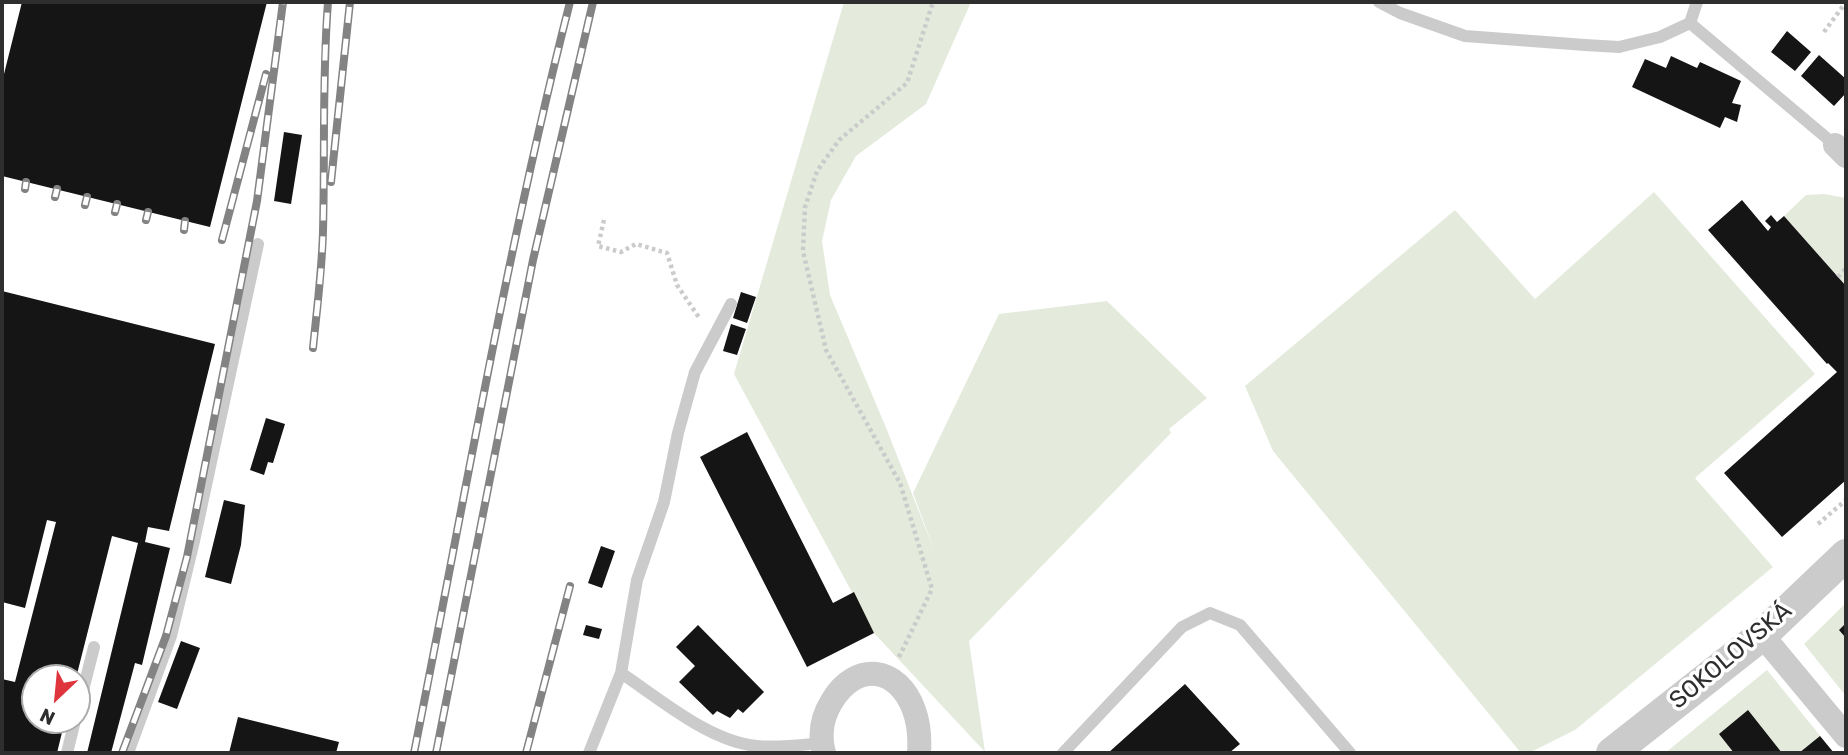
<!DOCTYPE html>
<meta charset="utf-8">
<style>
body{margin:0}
#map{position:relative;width:1848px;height:755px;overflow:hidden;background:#fff;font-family:Rubik,sans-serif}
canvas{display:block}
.frame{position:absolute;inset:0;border:4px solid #2e2e2e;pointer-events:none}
.north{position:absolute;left:21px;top:664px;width:70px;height:70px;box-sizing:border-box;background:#fff;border:2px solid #ababab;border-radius:50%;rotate:206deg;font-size:19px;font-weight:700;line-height:28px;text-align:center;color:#2e2e2e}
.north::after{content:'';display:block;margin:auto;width:24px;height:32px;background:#df363e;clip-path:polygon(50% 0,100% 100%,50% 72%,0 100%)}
</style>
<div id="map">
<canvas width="1848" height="755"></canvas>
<div class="frame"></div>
<div class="north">N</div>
</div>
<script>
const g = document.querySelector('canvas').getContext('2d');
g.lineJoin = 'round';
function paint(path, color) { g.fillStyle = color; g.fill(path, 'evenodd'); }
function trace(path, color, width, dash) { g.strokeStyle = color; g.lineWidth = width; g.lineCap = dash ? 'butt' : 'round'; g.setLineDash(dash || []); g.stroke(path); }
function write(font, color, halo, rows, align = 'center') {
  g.font = font + ' Rubik,sans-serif'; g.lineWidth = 7; g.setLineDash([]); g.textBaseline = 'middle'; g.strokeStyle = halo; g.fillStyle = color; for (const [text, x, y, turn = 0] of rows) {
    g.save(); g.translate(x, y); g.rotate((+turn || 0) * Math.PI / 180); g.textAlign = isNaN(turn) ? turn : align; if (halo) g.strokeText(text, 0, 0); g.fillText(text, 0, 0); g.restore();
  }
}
paint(new Path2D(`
 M844,2H971L926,104L856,156L831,200L822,241L830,295L887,430L936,555L913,493L999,314L1107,301L1207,398L1169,429L1171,433L969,641L985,752L874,633L734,374Z
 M1654,192L1815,374L1695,478L1773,567L1575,730L1529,753H1521L1273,451L1245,386L1455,210L1535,299Z
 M1824,194L1846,198V286L1784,216L1806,195Z
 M1846,603V696L1804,644Z
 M1767,670L1834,753H1665Z`), '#e4ebdc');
paint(new Path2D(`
 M22,2H267L210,227L2,176V82Z
 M1787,31L1811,52L1795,71L1771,52Z
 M1819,55L1846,79V93L1834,106L1801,76Z
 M1671,56L1697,68L1700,62L1741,81L1732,103L1741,105L1737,122L1725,117L1720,128L1632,87L1645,59L1666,68Z
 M284,132L302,135L291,204L274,201Z
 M1742,200L1768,231L1771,227L1765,221L1771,215L1777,222L1784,216L1846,286V480L1782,537L1724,473L1837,372L1828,363L1827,364L1708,230Z
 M2,291L215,344L169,531L148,527L145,542L170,548L142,665L135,663L111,753H87L138,543L112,536L76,678H35V720H65L57,753H2V679L15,682L56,522L47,520L25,608L2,602Z
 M741,292L756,297L747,323L733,318Z
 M731,324L746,329L737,355L723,351Z
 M266,418L285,424L273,463L268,462L264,475L250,470Z
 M747,432L833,603L854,592L874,633L807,667L700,457Z
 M224,500L245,505L241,545L231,584L205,577Z
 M601,546L615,551L602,588L588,583Z
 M1846,623V638L1839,630Z
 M586,625L602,629L599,639L583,635Z
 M698,625L764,692L743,713L738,709L730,718L717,711L713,715L679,682L695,666L676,647Z
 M181,641L200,648L177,709L158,702Z
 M1185,684L1240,744L1229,753H1108Z
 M1748,710L1782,753H1734L1719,734Z
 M238,717L339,742L336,753H229Z
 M1820,736L1834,753H1799Z`), '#151515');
trace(new Path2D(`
 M1824,32L1846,2
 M604,220L598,246L621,252L636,244L667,253L677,285L700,319
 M1838,277L1846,268
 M1818,524L1846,500
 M899,657L932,589L900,483L826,350L803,251L805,207L817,171L839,140L907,83L933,2`), '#cbcbcb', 4.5, [3.5, 3.5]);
trace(new Path2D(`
 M1379,2L1400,13L1465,36L1585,45L1619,47L1660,37L1690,23L1697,2
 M1690,23L1835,145
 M621,673C660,699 710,742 757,746C778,748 801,745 822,743
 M77,714L94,647
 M67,753L75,720
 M128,753L171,636L194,541L258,244
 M589,753L621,673L637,580L664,502L678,433L695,372L731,304
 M1063,753L1182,627L1210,613L1240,625L1350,753`), '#cbcbcb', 12);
trace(new Path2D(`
 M1835,145L1846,156
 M1762,635L1846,736
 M824,753C819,735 822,717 832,701C856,661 898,666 914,710C919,724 920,739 919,753`), '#cbcbcb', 24);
trace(new Path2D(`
 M1612,753L1762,635L1846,555`), '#cbcbcb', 32);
const rail = new Path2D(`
 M331,182L350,2
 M25,189L26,182
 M55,197L57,189
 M85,205L87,197
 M115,212L117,204
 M146,220L148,212
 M184,230L185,221
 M222,240L266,74
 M313,348C317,309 322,270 323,231C325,154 322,78 328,2
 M122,753L166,636L187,557L257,201L283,2
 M414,753C464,503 507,249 570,2
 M436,753L533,260L593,2
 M526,753L570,586`);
trace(rail, '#838383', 8);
trace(rail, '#fff', 5, [16]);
write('24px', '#2e2e2e', '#fff', [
 ["SOKOLOVSKÁ",1731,656,-40]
]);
</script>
